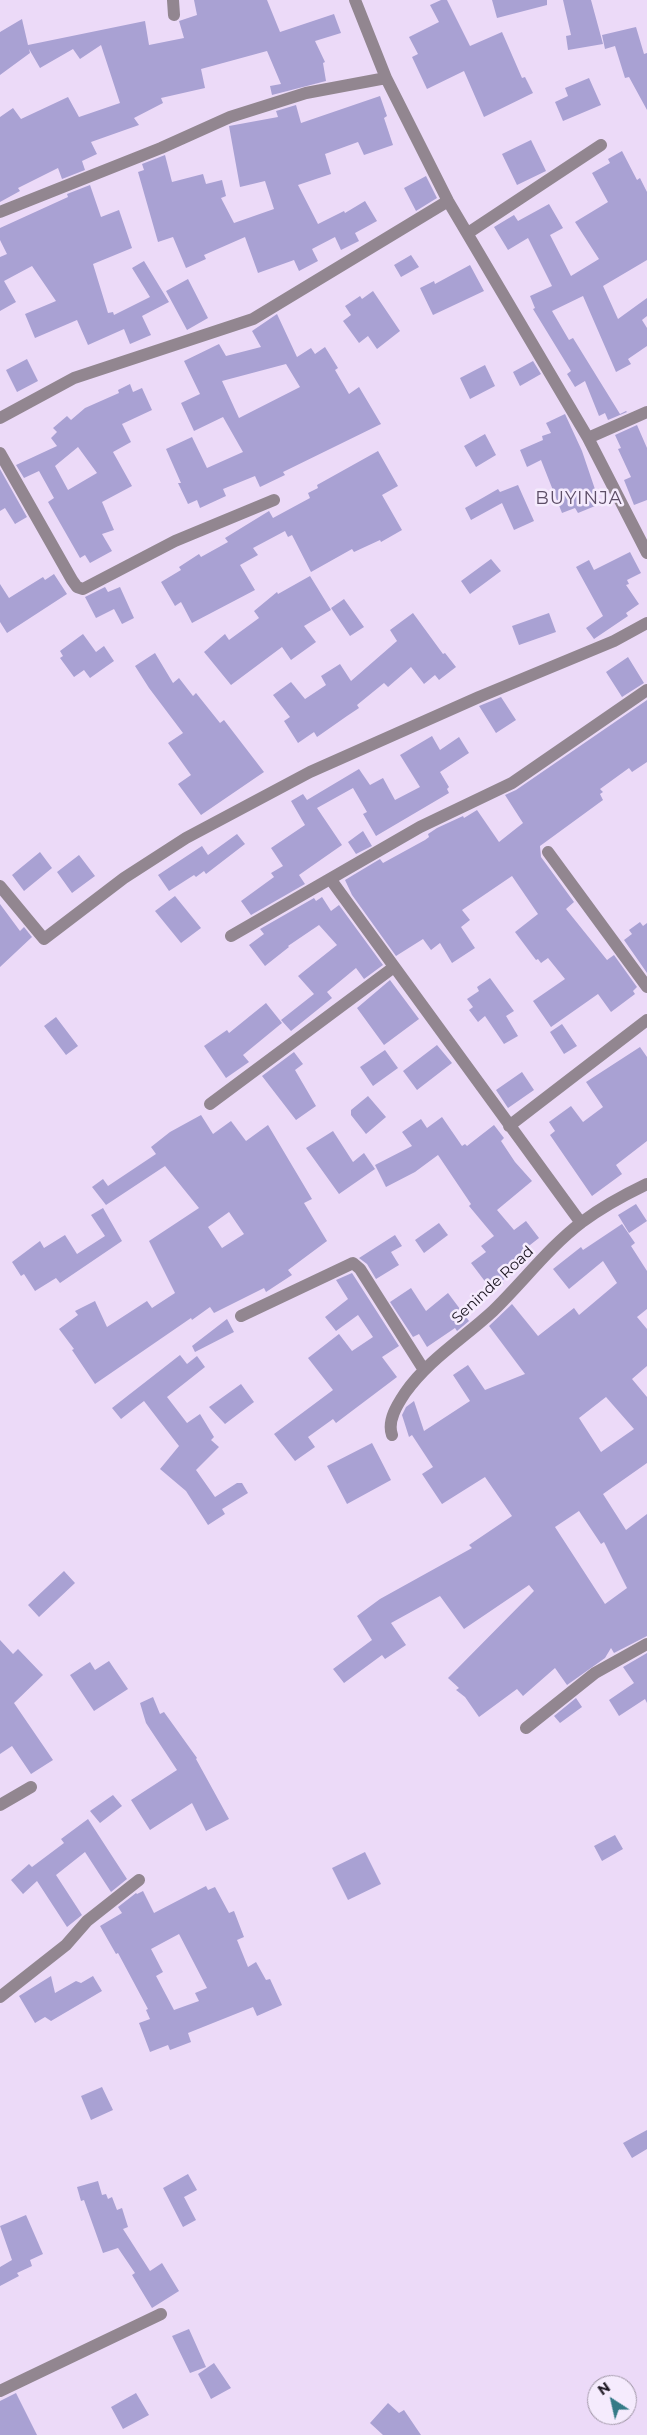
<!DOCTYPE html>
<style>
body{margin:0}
#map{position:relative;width:647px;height:2435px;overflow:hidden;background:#ecdaf8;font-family:Montserrat,sans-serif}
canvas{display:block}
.north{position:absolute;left:587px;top:2375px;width:50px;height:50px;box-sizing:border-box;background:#f5ebfd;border:1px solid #9e95a5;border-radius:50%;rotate:325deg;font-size:14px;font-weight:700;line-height:20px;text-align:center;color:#1b1520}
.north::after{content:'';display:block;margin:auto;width:18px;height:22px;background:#347a87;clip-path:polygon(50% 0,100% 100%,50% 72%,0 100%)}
</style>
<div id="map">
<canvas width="647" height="2435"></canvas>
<div class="north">N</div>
</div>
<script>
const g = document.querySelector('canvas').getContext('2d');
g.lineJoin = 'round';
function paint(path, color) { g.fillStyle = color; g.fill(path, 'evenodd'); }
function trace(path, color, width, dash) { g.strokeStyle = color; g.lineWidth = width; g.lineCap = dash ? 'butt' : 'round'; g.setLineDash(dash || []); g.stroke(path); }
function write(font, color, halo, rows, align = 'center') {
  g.font = font + ' Montserrat,sans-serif'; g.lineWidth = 5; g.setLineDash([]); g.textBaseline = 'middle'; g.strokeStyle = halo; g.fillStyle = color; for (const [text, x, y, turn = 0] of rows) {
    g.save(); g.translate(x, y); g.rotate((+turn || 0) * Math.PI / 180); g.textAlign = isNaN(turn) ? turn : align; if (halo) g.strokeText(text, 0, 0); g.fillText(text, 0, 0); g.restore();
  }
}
paint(new Path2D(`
 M194,0H267L280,32L334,14L341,33L315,41L325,62L323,63L326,81L272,95L270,86L281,84L267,51L201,69L205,88L161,98L163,103L134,118L139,125L91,142L97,154L82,161L85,170L62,179L58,168L18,188L20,191L0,202V117L13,108L21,119L68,97L79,117L120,103L101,45L80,59L73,49L40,68L29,49L30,53L0,75V32L22,19L28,45L145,21L149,45L184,38L179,21L197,15Z
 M441,0H447L470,46L502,32L522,78L525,77L533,93L484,117L464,71L427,89L412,57L418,54L409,37L439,22L430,5Z
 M492,0H547V5L497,18Z
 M563,0H591L603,44L568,50L566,36L571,35Z
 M636,27L644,54L647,53V110L629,77L625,78L615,46L605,49L602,35Z
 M589,78L601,105L563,121L555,102L568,96L565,88Z
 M380,96L387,116L384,118L393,145L364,155L358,142L325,154L331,174L298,185L318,224L344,211L345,213L365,201L377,221L355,233L359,241L341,250L335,237L312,249L318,261L299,271L294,260L258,273L245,237L204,255L206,259L186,268L173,237L158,242L138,172L144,170L142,164L165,155L172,182L203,174L206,184L222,180L226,196L221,198L234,223L274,209L265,181L240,187L229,126L278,117L276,111L296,105L301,123Z
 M531,140L546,171L517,185L502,154Z
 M622,151L637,180L640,178L647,192V260L603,286L618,319L647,298V316L642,320L647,328V346L628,359L631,364L616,372L583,296L552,311L569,340L573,338L620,414L626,411L627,412L608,420L605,413L599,416L585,381L575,387L567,374L571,371L533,309L535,308L530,296L552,286L528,238L508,250L494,227L514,215L518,221L549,204L563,228L550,235L571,276L599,259L575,222L608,202L592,173L610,163L608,159Z
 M426,176L437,198L416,211L404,188Z
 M90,185L101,217L119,210L132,248L93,264L108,313L113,312L114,315L150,297L132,268L144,261L169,302L142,316L151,335L130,344L124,329L88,345L77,320L35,338L25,314L56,301L32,266L4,281L16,302L0,311V257L7,254L0,240V228L68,197L67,194Z
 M411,255L419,267L401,277L394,265Z
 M470,265L484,291L433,315L420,288L434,281L435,284Z
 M188,279L208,318L187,330L166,291Z
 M373,291L400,331L377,349L368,336L359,343L343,321L351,315L345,306L360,296L362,299Z
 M277,314L297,357L311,348L315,354L325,347L338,368L335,370L349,394L359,387L381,424L283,472L285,475L260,487L255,476L223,489L226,496L200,508L197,500L188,504L178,483H181L166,449L192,437L207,468L243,452L223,417L194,431L181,403L200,394L184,361L219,344L226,356L261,347L252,331ZM286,364L300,387L239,418L222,381Z
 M27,359L38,381L17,392L6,370Z
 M533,361L541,374L520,386L513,372Z
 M485,365L495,386L470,399L460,378Z
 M130,384L133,392L142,388L152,410L122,424L131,442L113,452L132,486L102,502L114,530L102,534L112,551L90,563L85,555L80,558L48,502L54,498L39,471L24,478L16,465L57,446L51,438L57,432L53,428L67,416L71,420L85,408L119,393L118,390ZM78,447L97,473L68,490L55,466Z
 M565,414L582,451L600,504L578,513L575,508L562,513L541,460L527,467L520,450L543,440L542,436L551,433L546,423Z
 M637,425L647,448V500L634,505L624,480L631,477L618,449L621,448L615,435Z
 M485,434L496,455L476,467L464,446Z
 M378,451L398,486L382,495L402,530L381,542L380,540L354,552L352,549L311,572L292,535L288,537L285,531L253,548L258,555L240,565L255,590L192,623L181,602L175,606L161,582L181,570L179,567L199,554L201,557L228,542L225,538L269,511L273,518L310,498L308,493L318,488L317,485Z
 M0,469L27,517L15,524L5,508L0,511Z
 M518,485L534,521L514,530L502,503L471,520L465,508L498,489L500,492Z
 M630,552L641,573L627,580L629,584L626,585L639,604L626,613L628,616L594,639L586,628L603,616L576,567L589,560L594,570Z
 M491,559L501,571L470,594L461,581Z
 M54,574L67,594L7,633L0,622V584L9,598L43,577L45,580Z
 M310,576L331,610L304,626L316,642L291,660L282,647L231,685L204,652L225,634L229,640L259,618L254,611L277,592L278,594Z
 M105,587L108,592L120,587L134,618L122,624L114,609L96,618L85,597Z
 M344,599L364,627L350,636L331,608Z
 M413,613L443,654L445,653L456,667L439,680L435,675L424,684L411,667L388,687L384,683L357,705L359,708L347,716L317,737L314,732L298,743L284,721L290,717L273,695L291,682L305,699L326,685L321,676L340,664L351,681L397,641L390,630Z
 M549,613L556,632L519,645L512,626Z
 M83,634L96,652L104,646L114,661L90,678L84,670L74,677L60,658L63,656L60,651Z
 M155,653L173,683L179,678L193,696L196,693L220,723L224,720L264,772L201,815L178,784L191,775L168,743L183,733L149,688L135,666Z
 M628,657L644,683L622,697L606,672Z
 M501,697L516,720L496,733L479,706Z
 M647,700V762L632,772L629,768L600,789L603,792L600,794L603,800L540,846L541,857L574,902L566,909L607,960L614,955L637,987L633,991L635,994L611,1012L598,994L551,1027L533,1001L565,979L548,958L541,963L538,959L536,960L515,932L538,914L512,876L462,910L470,920L461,927L475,948L452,963L440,943L431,950L423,939L396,956L352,895L345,880L380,859L383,863L425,840L429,837L428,834L437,828L463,816L464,818L477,810L499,842L523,823L505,795L516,790Z
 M432,736L440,750L459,737L469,753L440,772L449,787L447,789L449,793L376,836L363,814L367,812L353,788L317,808L342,845L299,875L305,884L251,915L241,901L274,877L271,873L283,866L271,848L305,825L291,801L303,794L307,800L359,769L370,785L383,778L395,800L420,787L400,755Z
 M363,831L372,846L356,854L348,842Z
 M237,834L245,844L206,874L204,871L196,877L194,875L169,891L158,875L202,846L208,855Z
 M40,852L52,868L24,891L12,875Z
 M79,855L95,876L72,893L57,872Z
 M175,896L201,928L181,943L155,911Z
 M322,897L331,911L339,905L383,965L364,979L356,968L327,992L332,998L291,1031L281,1020L314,994L298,976L337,945L319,925L288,946L289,947L265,966L249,945L264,934L260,929L314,898L316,901Z
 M0,904L20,931L24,927L32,937L0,967Z
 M640,922L643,926L647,923V973L624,940L632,934L629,930Z
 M490,978L514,1011L506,1016L518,1036L504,1044L485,1016L478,1022L469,1010L473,1007L467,999L479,991L477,987Z
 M390,980L419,1019L384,1045L357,1008Z
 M266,1003L282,1023L243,1055L249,1062L226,1078L204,1046L227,1030L229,1033Z
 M56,1017L78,1046L66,1055L44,1026Z
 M562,1024L577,1046L564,1054L550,1032Z
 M437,1045L452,1063L417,1090L403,1071Z
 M640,1047L647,1057V1141L616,1165L622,1174L592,1196L550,1135L555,1131L549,1122L571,1106L583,1122L603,1107L586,1082Z
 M385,1050L398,1068L373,1086L360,1067Z
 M294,1052L303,1064L295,1070L316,1106L296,1120L262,1076Z
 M522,1072L534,1090L508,1108L496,1090Z
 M368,1096L386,1117L366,1134L351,1115V1110Z
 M201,1115L213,1134L231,1121L246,1141L268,1125L312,1199L304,1203L327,1241L288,1270L292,1275L266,1292L264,1288L214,1313L210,1307L192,1320L191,1318L95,1384L72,1350L74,1349L59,1329L78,1315L75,1311L95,1301L107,1327L147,1301L152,1308L175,1293L149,1241L199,1208L165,1166L106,1205L92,1187L103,1179L108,1186L156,1154L151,1147L170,1132ZM229,1212L244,1234L222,1248L208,1227Z
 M442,1117L462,1146L465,1144L467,1146L494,1125L504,1138L501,1141L515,1162L532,1181L497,1210L514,1230L526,1221L539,1238L521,1252L527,1259L502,1281L504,1283L493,1292L471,1263L486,1252L481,1246L494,1236L469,1206L471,1204L438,1155L415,1172L386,1187L375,1165L412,1146L402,1132L421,1119L427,1128Z
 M333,1131L353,1162L364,1153L375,1169L339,1194L306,1148Z
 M636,1204L647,1221L629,1233L618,1215Z
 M103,1208L122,1241L60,1283L56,1278L35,1291L24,1274L21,1276L12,1262L40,1241L44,1248L65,1235L77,1254L105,1236L91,1215Z
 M439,1223L448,1235L424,1253L415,1240Z
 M622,1224L635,1243L631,1246L647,1271V1309L637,1317L647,1329V1366L632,1379L647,1397V1463L603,1494L626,1530L647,1514V1636L614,1653L611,1648L605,1658L567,1685L555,1668L523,1696L517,1689L479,1717L465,1697L456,1690L459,1688L448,1678L534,1591L529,1585L464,1629L440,1596L391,1623L406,1645L385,1659L382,1655L344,1683L333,1669L372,1640L357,1616L380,1599L472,1548L469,1545L512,1516L485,1477L442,1504L422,1474L433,1467L412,1435L409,1437L402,1415L406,1407L414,1401L424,1431L470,1401L453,1375L468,1365L485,1390L525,1374L489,1326L512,1304L538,1336L574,1308L579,1315L617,1283L603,1261L569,1289L553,1269L581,1247L583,1250ZM606,1397L634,1429L601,1452L579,1418ZM579,1511L601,1544L604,1542L627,1588L605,1604L555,1527Z
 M395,1235L402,1246L391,1252L399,1265L376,1279L367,1264L359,1258Z
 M352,1273L399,1346L382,1357L397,1377L336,1423L333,1419L308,1437L315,1447L295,1461L274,1434L333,1390L308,1358L339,1334L352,1351L373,1337L358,1315L336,1331L325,1317L348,1299L336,1280Z
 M411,1288L426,1311L448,1293L469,1321L457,1331L455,1328L427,1347L419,1334L413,1337L390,1302Z
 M227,1319L234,1332L195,1352L192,1346Z
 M180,1355L187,1364L197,1356L205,1367L167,1397L187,1423L200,1414L214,1437L211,1440L219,1447L196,1470L215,1497L237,1483H242L248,1493L222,1509L225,1514L208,1525L186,1491L160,1469L179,1446L144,1401L121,1419L112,1408Z
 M241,1384L254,1402L225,1424L209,1407Z
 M372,1443L391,1480L347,1504L327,1466Z
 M64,1571L75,1583L39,1617L28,1605Z
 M0,1640L13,1654L18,1649L43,1675L14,1703L53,1760L31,1774L12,1746L0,1754Z
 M647,1653V1703L645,1699L619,1716L609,1700L634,1683L623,1667Z
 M109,1661L128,1689L94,1711L70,1675L90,1662L95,1670Z
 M153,1697L160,1714L164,1712L197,1758L196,1759L229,1819L206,1831L192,1803L150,1830L131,1800L177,1770L146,1723L140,1703Z
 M576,1698L582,1707L560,1723L554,1716Z
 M113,1795L122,1806L100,1823L90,1811Z
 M88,1819L127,1879L111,1892L85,1852L56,1875L82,1915L67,1927L37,1881L23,1894L11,1880L29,1864L32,1867L64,1843L61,1839Z
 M615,1835L623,1849L602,1861L594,1846Z
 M365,1852L381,1884L348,1900L332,1868Z
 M206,1886L208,1890L215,1887L229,1913L234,1911L244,1937L237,1940L248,1967L256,1962L266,1980L270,1979L282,2005L257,2016L253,2007L188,2033L191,2042L170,2050L168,2045L150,2052L139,2023L150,2019L146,2010L148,2009L118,1953L116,1954L100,1926L122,1913L118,1907L136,1893L137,1894L143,1891L154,1913ZM179,1934L207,1988L195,1993L199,2001L174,2010L156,1976L163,1972L151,1949Z
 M51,1976L55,1993L76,1981L81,1983L93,1976L102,1991L51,2021L45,2017L35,2023L19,1996Z
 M102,2087L113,2110L91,2120L81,2096Z
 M647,2130V2149L632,2158L623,2143Z
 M188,2174L197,2190L184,2197L196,2220L183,2227L163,2188Z
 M98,2181L102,2195L106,2194L108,2199L112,2197L117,2210L122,2208L128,2227L123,2229L150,2271L162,2263L179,2291L152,2308L132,2275L135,2273L118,2248L103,2253L84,2200L81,2201L77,2187Z
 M26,2215L43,2254L30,2260L32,2266L17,2273L19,2276L0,2286V2267L12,2260L0,2226Z
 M189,2329L206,2367L190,2373L172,2336Z
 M214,2363L231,2388L211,2399L198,2374Z
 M16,2393L37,2435H0V2401Z
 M136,2393L149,2415L123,2429L111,2407Z
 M388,2403L399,2413L404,2410L421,2435H383L370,2423Z`), '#a9a1d3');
trace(new Path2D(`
 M173,0L174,15
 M355,0L386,78L448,201L588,438L647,553
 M0,212L161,148L230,117L306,93L386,78
 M468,233L601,145
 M0,418L74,378L253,319L448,201
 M588,438L647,412
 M0,453L72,580L77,587L83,589L175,541L274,500
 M548,852L647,987
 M331,880L581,1223
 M0,886L44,939L124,878L186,838L310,772L479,697L614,641L647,623
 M231,936L420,827L512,783L647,690
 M210,1104L394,967
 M509,1126L647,1020
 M241,1316L353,1263L360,1269L424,1370
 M392,1435C387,1421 397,1405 405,1393C428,1360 464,1338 493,1311C523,1282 549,1247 582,1222C602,1207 624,1195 647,1184
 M526,1728L595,1673L647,1644
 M0,1805L31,1787
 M0,1997L66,1945L87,1921L139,1880
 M0,2391L161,2314`), '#928690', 12);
write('15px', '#1b1520', '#f5ebfd', [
 ["Seninde Road",493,1285,-43]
]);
g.letterSpacing = '1px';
write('18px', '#5d4e67', '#f5ebfd', [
 ["BUYINJA",579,499]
]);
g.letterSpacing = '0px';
</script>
